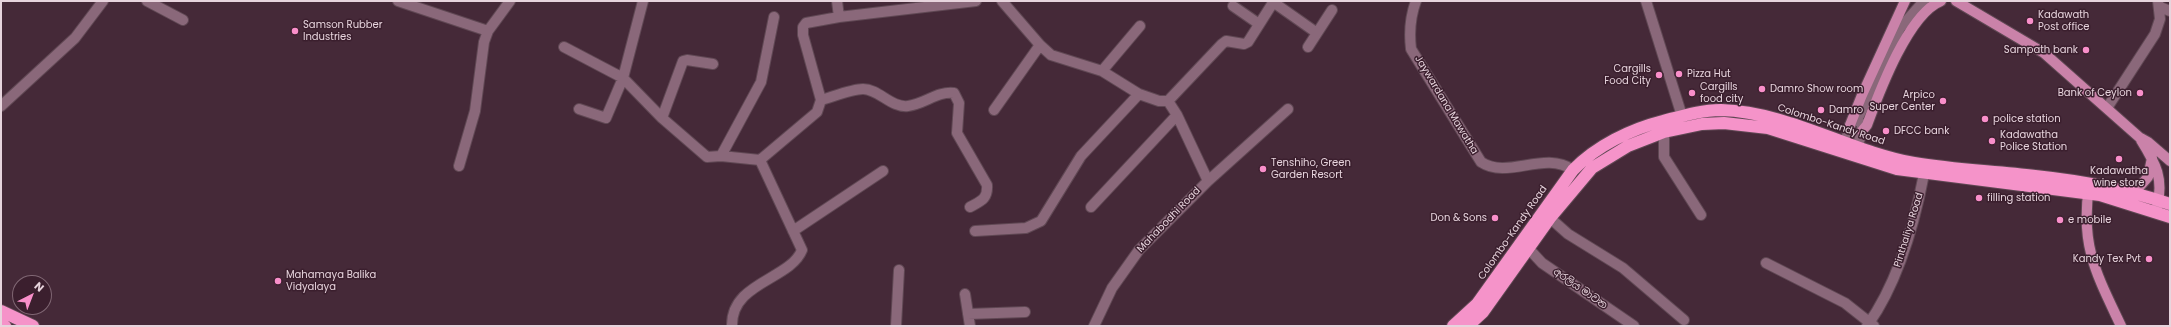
<!DOCTYPE html>
<meta charset="utf-8">
<style>
body{margin:0}
#map{position:relative;width:2171px;height:327px;overflow:hidden;background:#452938;font-family:Poppins,sans-serif}
canvas{display:block}
.frame{position:absolute;inset:0;border:2px solid #e7d4dd;pointer-events:none}
.north{position:absolute;left:12px;top:275px;width:40px;height:40px;box-sizing:border-box;background:#3b1f2e;border:1px solid #806774;border-radius:50%;rotate:42deg;font-size:11px;font-weight:700;line-height:16px;text-align:center;color:#e7d4dd}
.north::after{content:'';display:block;margin:auto;width:14px;height:18px;background:#f98fca;clip-path:polygon(50% 0,100% 100%,50% 72%,0 100%)}
</style>
<div id="map">
<canvas width="2171" height="327"></canvas>
<div class="frame"></div>
<div class="north">N</div>
</div>
<script>
const g = document.querySelector('canvas').getContext('2d');
g.lineJoin = 'round';
function trace(path, color, width, dash) { g.strokeStyle = color; g.lineWidth = width; g.lineCap = dash ? 'butt' : 'round'; g.setLineDash(dash || []); g.stroke(path); }
function write(font, color, halo, rows, align = 'center') {
  g.font = font + ' Poppins,"Noto Sans Sinhala",sans-serif'; g.lineWidth = 3; g.setLineDash([]); g.textBaseline = 'middle'; g.strokeStyle = halo; g.fillStyle = color; for (const [text, x, y, turn = 0] of rows) {
    g.save(); g.translate(x, y); g.rotate((+turn || 0) * Math.PI / 180); g.textAlign = isNaN(turn) ? turn : align; if (halo) g.strokeText(text, 0, 0); g.fillText(text, 0, 0); g.restore();
  }
}
const minor = new Path2D(`
 M147,1L183,20
 M398,1L488,31
 M643,1L623,78L662,118L707,157L721,156L760,160
 M1416,1C1410,17 1409,32 1411,49L1481,162C1508,180 1544,150 1573,170
 M1646,1L1682,116
 M1273,2L1317,33
 M1233,6L1259,24
 M2160,7L2170,11
 M839,17L976,1
 M1040,45L1051,55L1102,71L1139,94
 M564,47L623,78L606,118L579,109
 M1308,47L1332,10
 M1102,71L1140,26
 M821,100C832,97 852,89 863,89C879,89 891,108 908,106C925,104 937,91 954,93L959,103L957,133L987,185C988,199 981,201 970,207
 M1,106L75,38L103,1
 M2107,108L2155,34L2160,19L2158,1
 M994,110L1040,45L1002,1
 M662,118L683,61L687,60L713,64
 M1664,132V157L1701,215
 M1843,150L1850,125L1859,116L1900,28L1924,1
 M1855,155L1862,131V124
 M721,156L761,82L774,17
 M459,166L475,111L484,42L488,31L510,1
 M1208,181L1288,109
 M1091,207L1177,115
 M1550,218L1568,234L1623,268L1684,320
 M793,231L883,171
 M975,231L1026,228L1041,221L1081,156L1139,94L1159,101H1168
 M1529,249L1542,263L1634,326
 M1766,263L1845,303L1874,326
 M965,294L970,326
 M968,314L1025,312
 M732,326C731,282 790,280 802,250L760,160L817,112L821,100L803,35V27L806,23L839,17L837,1
 M896,326L899,270
 M1094,326L1112,288L1139,250L1208,181L1177,115L1168,101L1222,44L1226,41L1244,44L1248,42L1274,1
 M1867,326C1898,283 1914,226 1924,174`);
const major = new Path2D(`
 M1956,1L2044,53L2139,137L2148,142L2170,161
 M1850,125L1862,95L1905,1
 M1862,131L1867,125C1879,93 1908,14 1941,1
 M2141,140C2156,164 2164,179 2157,207
 M2089,187C2080,246 2097,275 2121,326
 M2134,193L2148,177L2152,158`);
const highway = new Path2D(`
 M1,311L33,326
 M1,324L5,326
 M1453,326L1477,304L1573,170C1596,146 1631,129 1663,121C1682,116 1701,110 1721,110C1789,112 1848,151 1914,163C1954,170 1995,171 2035,176C2082,181 2126,189 2170,204
 M1468,326L1483,312L1550,218L1592,168L1628,146L1664,132L1702,124L1724,123L1768,128L1897,169L2100,195L2170,217`);
trace(minor, '#604854', 12);
trace(major, '#604854', 12);
trace(highway, '#604854', 14);
trace(minor, '#8a687a', 10);
trace(major, '#ca82a9', 10);
trace(highway, '#f593c9', 12);
for (const [x, y, r, color] of [
 [2030,21,4,"#f98fca"],
 [295,31,4,"#f98fca"],
 [2086,50,4,"#f98fca"],
 [1679,74,4,"#f98fca"],
 [1659,75,4,"#f98fca"],
 [1762,89,4,"#f98fca"],
 [1692,93,4,"#f98fca"],
 [2140,93,4,"#f98fca"],
 [1943,101,4,"#f98fca"],
 [1821,110,4,"#f98fca"],
 [1985,119,4,"#f98fca"],
 [1886,131,4,"#f98fca"],
 [1992,141,4,"#f98fca"],
 [2119,159,4,"#f98fca"],
 [1263,169,4,"#f98fca"],
 [1979,198,4,"#f98fca"],
 [1495,218,4,"#f98fca"],
 [2060,220,4,"#f98fca"],
 [2149,259,4,"#f98fca"],
 [278,281,4,"#f98fca"]
]) { const dot = new Path2D(); dot.arc(x, y, r, 0, 2 * Math.PI); g.fillStyle = color; g.fill(dot); trace(dot, '#3b1f2e', 1.5); }
write('10px', '#e7d4dd', '#3b1f2e', [
 ["Kadawath",2038,15],
 ["Post office",2038,27],
 ["Samson Rubber",303,25],
 ["Industries",303,37],
 ["Sampath bank",2078,50,"right"],
 ["Cargills",1651,69,"right"],
 ["Food City",1651,81,"right"],
 ["Pizza Hut",1687,74],
 ["Cargills",1700,87],
 ["food city",1700,99],
 ["Damro Show room",1770,89],
 ["Bank of Ceylon",2132,93,"right"],
 ["Arpico",1935,95,"right"],
 ["Super Center",1935,107,"right"],
 ["Damro",1829,110],
 ["police station",1993,119],
 ["DFCC bank",1894,131],
 ["Kadawatha",2000,135],
 ["Police Station",2000,147],
 ["Tenshiho, Green",1271,163],
 ["Garden Resort",1271,175],
 ["Kadawatha",2119,171,"center"],
 ["wine store",2119,183,"center"],
 ["filling station",1987,198],
 ["Don & Sons",1487,218,"right"],
 ["e mobile",2068,220],
 ["Kandy Tex Pvt",2141,259,"right"],
 ["Mahamaya Balika",286,275],
 ["Vidyalaya",286,287]
], 'left');
write('10px', '#e7d4dd', '#3b1f2e', [
 ["Jaywardana Mawatha",1446,105,59],
 ["Colombo-Kandy Road",1831,125,18],
 ["Mahabodhi Road",1169,220,-46],
 ["Pinthaliya Road",1909,230,-73],
 ["Colombo-Kandy Road",1513,233,-55],
 ["අරලිය මාවත",1580,289,35]
]);
</script>
